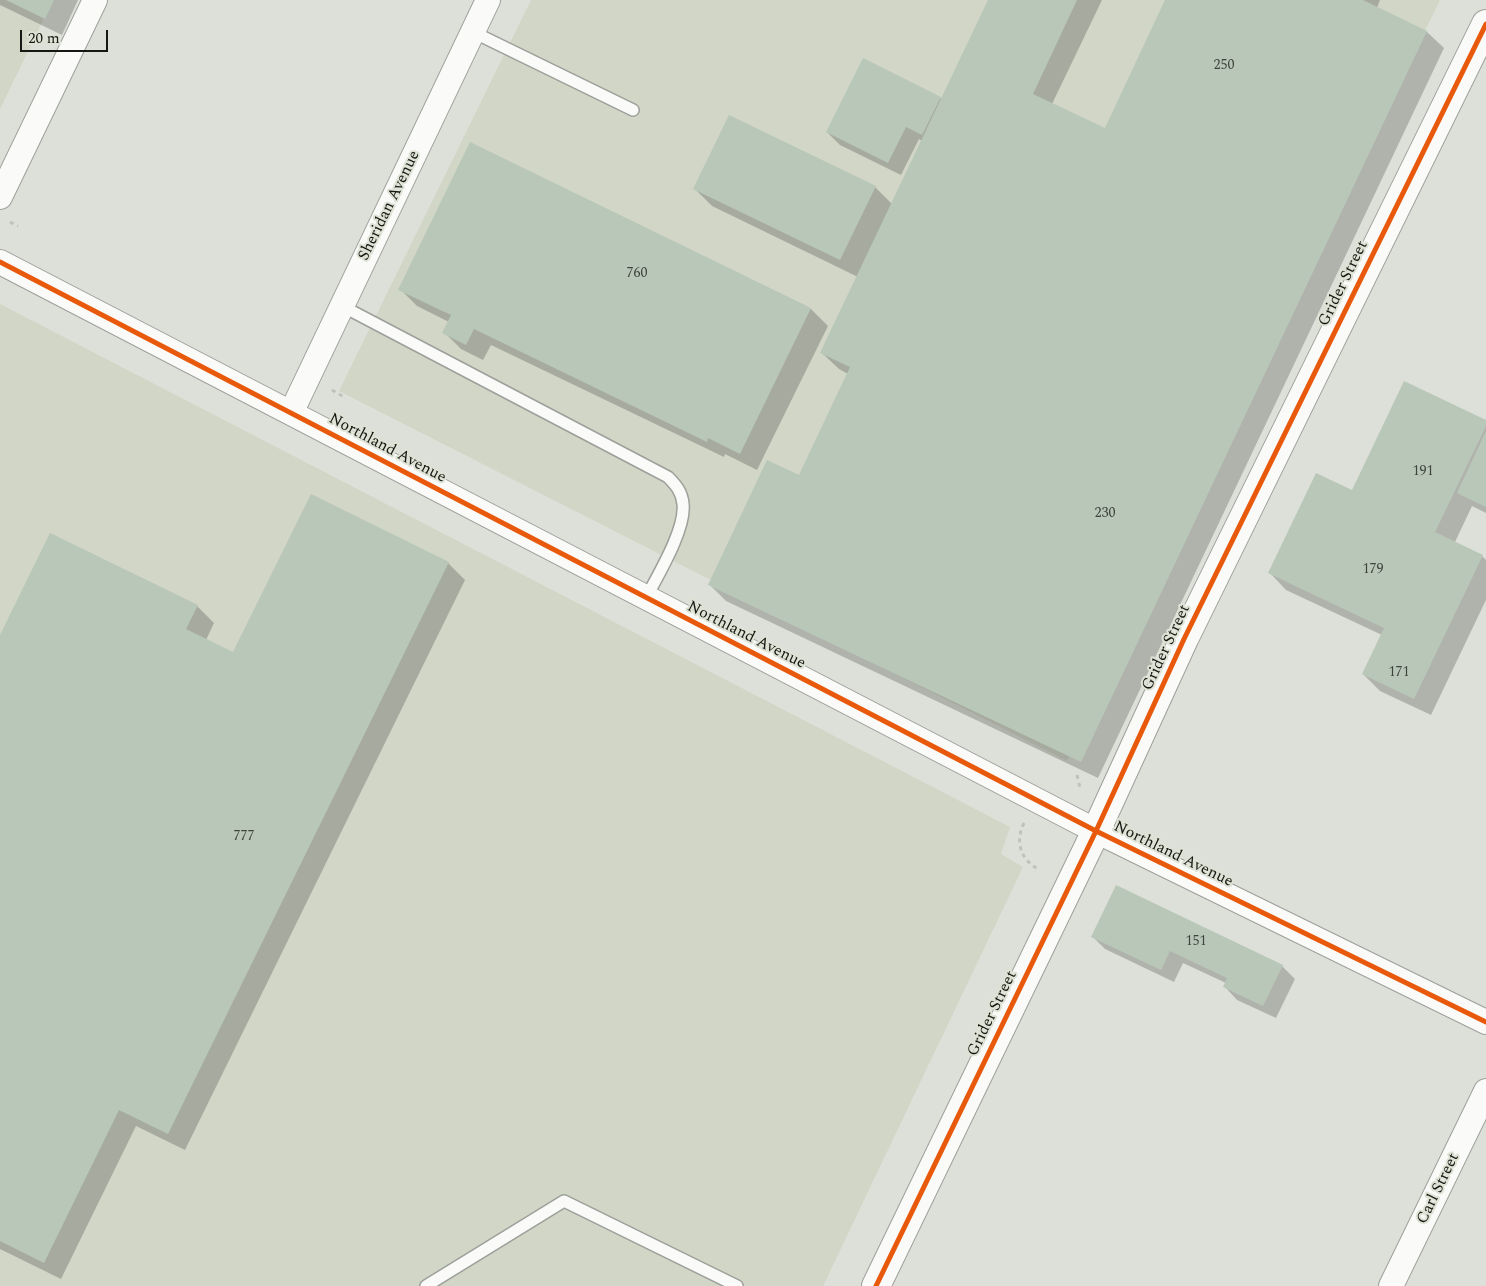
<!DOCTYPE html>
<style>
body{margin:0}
#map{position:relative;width:1486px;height:1286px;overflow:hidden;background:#dde0d8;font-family:Spectral,serif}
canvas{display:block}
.scale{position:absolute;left:20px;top:30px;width:88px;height:22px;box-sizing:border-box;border:2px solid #151712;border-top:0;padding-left:6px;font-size:15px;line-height:18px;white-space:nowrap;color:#151712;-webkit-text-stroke:4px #dee3d5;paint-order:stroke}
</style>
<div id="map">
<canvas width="1486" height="1286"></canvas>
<div class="scale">20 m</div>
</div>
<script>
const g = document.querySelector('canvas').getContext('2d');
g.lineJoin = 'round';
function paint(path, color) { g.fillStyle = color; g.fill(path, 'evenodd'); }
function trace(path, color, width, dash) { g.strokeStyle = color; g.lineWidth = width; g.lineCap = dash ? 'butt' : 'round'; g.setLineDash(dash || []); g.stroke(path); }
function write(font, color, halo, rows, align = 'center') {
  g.font = font + ' Spectral,serif'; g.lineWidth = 4; g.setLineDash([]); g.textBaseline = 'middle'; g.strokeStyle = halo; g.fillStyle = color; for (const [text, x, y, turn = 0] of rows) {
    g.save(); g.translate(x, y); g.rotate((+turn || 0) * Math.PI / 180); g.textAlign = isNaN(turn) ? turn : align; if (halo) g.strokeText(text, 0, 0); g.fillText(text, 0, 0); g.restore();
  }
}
paint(new Path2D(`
 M0,0H53L0,109Z
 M531,0H1440L1067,761L339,391Z
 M0,304L1010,827L1001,854L1023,867L823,1286H0Z`), '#d1d6c7');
paint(new Path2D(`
 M0,0H78L62,35L0,5Z
 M989,0H1102L1052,104L1105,129L1167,0H1380L1377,8L1427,32L1444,48L1098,778L726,601L709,584L799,476L848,374L839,369L822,353L858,277L712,206L695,189L875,187L892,204L922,141L919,139L901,175L840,145L827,132L940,98L942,100Z
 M470,144L811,309L828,326L757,470L725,454L724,457L491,345L483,360L461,349L444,332L449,322L417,306L400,289Z
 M1486,422V513L1472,506L1455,542L1482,556L1486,560V600L1431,715L1380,691L1363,674L1382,635L1286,590L1270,573L1352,492Z
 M448,563L465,580L185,1150L136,1126L61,1279L0,1249V638L197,606L214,623L206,640L234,654Z
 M1092,936L1282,966L1295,979L1276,1018L1237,1000L1225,987L1226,983L1183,963L1174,982L1105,949Z`), '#0003');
paint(new Path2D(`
 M6,0H54L45,19Z
 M988,0H1077L1033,94L1105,128L1165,0H1363L1427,31L1081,762L708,585L767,460L799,475L850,367L820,353Z
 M863,58L941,97L922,135L906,127L888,163L826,132Z
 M729,115L876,186L840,260L693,189Z
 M470,142L811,308L740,454L708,438L707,442L474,329L466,345L442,333L451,315L398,290Z
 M1404,381L1486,420V426L1435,532L1483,555L1414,699L1362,674L1384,628L1268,573L1316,473L1352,490Z
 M1486,431V507L1457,493Z
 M311,494L449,562L168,1134L119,1110L44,1263L0,1241V635L50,533L198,605L186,629L233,652Z
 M1116,885L1283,965L1263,1006L1223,987L1227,978L1170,951L1161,970L1091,937Z`), '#b8c7b7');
const service = new Path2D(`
 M473,32L633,110
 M342,306L668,477C676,485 682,492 683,504C686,529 658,575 646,598
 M426,1286L564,1201L737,1286`);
const minor = new Path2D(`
 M0,197L95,0
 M0,262L1096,831L1486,1022
 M291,413L488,0
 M1391,1286L1486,1091`);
const tertiary = new Path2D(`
 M876,1286L1096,831L1184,639L1486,24`);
trace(service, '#9da09a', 14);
trace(minor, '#9da09a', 26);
trace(tertiary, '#9da09a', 30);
trace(new Path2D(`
 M10,222L18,226
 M332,390L344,397
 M1077,775L1080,788
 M1024,823C1015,841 1020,859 1038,869`), '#c0c1be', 3, [4, 4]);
trace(service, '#fafaf9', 11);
trace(minor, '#fafaf9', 24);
trace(tertiary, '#fafaf9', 28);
trace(new Path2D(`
 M0,262L1096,831L1486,1022
 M876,1286L1096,831L1184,639L1486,24`), '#e8590c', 5);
write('14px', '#3e433b', null, [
 ["250",1224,66],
 ["760",637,274],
 ["191",1423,472],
 ["230",1105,514],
 ["179",1373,570],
 ["171",1399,673],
 ["777",244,837],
 ["151",1196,942]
]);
write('16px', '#151712', '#dee3d5', [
 ["Sheridan Avenue",390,206,-64],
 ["Grider Street",1344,284,-64],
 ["Northland Avenue",387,449,28],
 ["Northland Avenue",746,636,27],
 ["Grider Street",1167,648,-65],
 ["Northland Avenue",1173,855,26],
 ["Grider Street",993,1014,-64],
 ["Carl Street",1439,1189,-64]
]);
</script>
